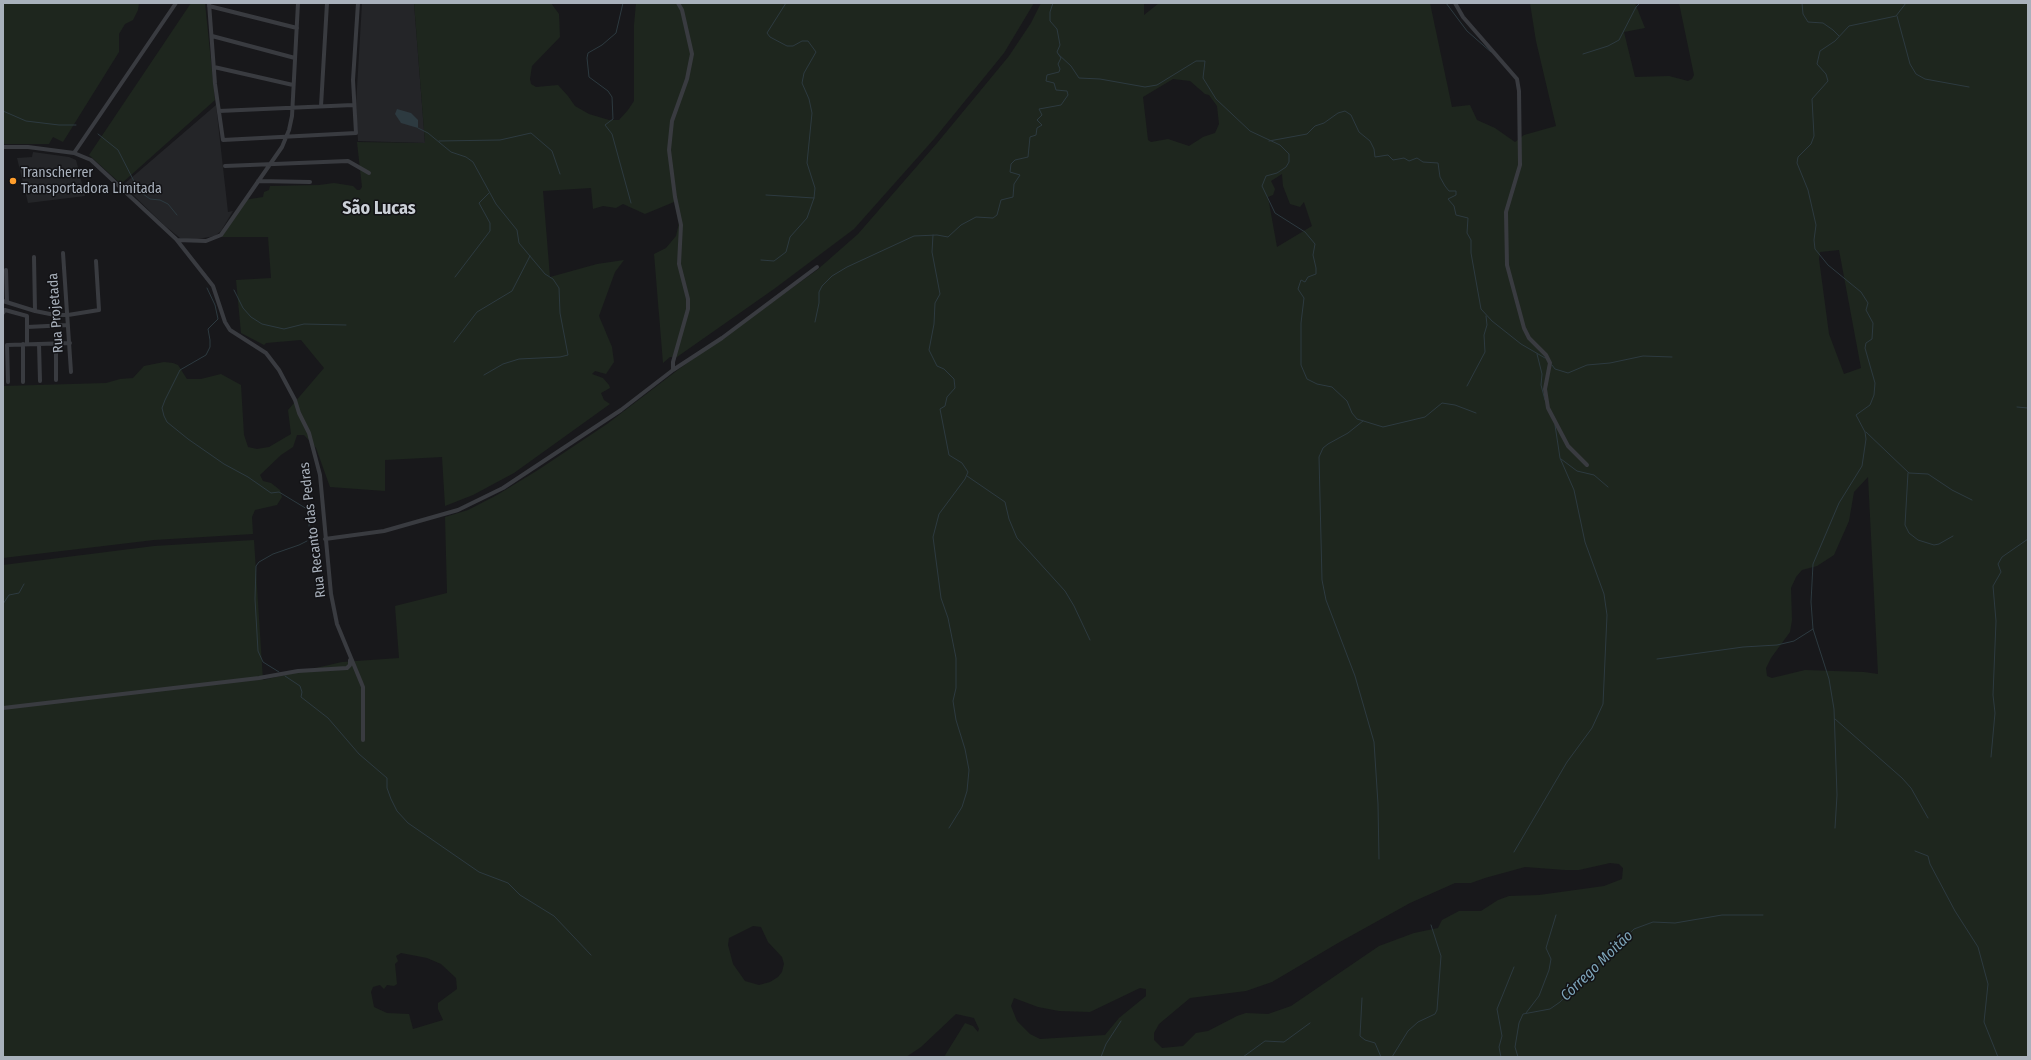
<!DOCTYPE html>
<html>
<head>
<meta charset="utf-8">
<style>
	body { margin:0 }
	#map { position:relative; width:2031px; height:1060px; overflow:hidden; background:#18181b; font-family:"Fira Sans Condensed",sans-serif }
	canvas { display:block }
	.frame { position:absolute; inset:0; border:4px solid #a9b1bc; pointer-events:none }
</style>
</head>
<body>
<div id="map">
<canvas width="2031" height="1060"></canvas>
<div class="frame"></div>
</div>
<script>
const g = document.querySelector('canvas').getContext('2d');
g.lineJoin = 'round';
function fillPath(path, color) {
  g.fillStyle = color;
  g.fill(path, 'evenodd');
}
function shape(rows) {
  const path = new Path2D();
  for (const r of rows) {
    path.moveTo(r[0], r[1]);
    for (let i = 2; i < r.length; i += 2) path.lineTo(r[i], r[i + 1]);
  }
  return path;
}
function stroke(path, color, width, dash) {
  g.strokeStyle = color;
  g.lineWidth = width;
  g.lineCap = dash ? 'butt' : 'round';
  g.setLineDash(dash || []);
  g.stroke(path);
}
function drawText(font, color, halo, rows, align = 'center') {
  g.font = font + ' "Fira Sans Condensed",sans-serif';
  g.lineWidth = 3;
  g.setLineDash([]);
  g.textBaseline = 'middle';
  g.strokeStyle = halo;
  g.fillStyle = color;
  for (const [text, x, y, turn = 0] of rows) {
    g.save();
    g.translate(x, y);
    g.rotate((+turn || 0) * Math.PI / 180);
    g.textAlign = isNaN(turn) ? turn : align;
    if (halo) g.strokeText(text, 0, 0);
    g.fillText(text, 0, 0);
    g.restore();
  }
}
const built = shape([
	[362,3,414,3,425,143,358,141,356,105],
	[216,105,228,212,233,211,221,231,215,236,192,240,180,238,164,225,123,185],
	[33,152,69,157,76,160,85,196,28,203,17,158,32,157]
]);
const green = shape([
	[3,3,139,3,138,10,133,20,125,24,119,34,119,52,63,142,53,137,49,144,3,144],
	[191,3,205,3,215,100,121,184,89,155],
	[414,3,551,3,559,14,560,37,532,66,530,79,531,84,536,87,558,85,568,96,575,106,589,114,609,120,619,120,628,110,634,101,634,25,636,3,1034,3,1004,53,934,139,854,229,774,289,677,357,670,357,663,363,654,254,666,248,676,236,679,223,674,202,645,214,623,204,616,208,603,206,593,209,591,188,543,191,550,277,597,264,624,260,615,272,599,316,612,347,614,362,606,374,595,371,592,374,603,378,609,385,610,388,601,393,604,400,610,404,514,473,473,495,445,506,442,457,385,460,385,491,330,487,316,448,304,435,297,435,293,447,281,455,260,475,263,481,271,483,280,490,282,497,277,505,255,510,252,517,253,534,154,540,3,558,3,386,106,383,120,379,133,378,144,366,164,362,173,363,178,365,187,379,201,379,221,374,241,385,244,435,248,447,257,449,269,447,291,434,288,410,324,368,301,340,266,343,264,345,241,333,236,280,271,278,268,237,222,237,244,200,263,197,264,192,269,190,270,186,319,185,334,183,353,186,357,190,360,190,362,187,357,142,425,143],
	[1041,3,1144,3,1144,15,1159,3,1430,3,1452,107,1470,105,1477,120,1495,128,1515,142,1524,135,1556,126,1536,41,1530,3,1635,3,1645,28,1624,32,1635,77,1669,76,1688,81,1692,79,1694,75,1679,3,2028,3,2028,1057,944,1057,965,1023,973,1026,978,1032,979,1029,974,1018,956,1014,921,1047,906,1057,3,1057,3,565,154,546,254,540,263,680,342,662,399,658,395,606,447,593,445,517,468,510,497,495,538,470,607,424,679,369,817,270,858,234,938,142,1009,56,1031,23],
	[1173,79,1190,81,1205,94,1209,95,1217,106,1219,124,1215,133,1203,137,1189,146,1168,139,1151,142,1148,140,1143,97],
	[1282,174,1283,186,1290,204,1300,207,1304,202,1312,226,1277,247,1268,197,1273,195,1275,189,1271,181],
	[1839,250,1861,368,1844,374,1829,334,1819,259,1820,252],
	[1868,477,1878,674,1864,672,1805,670,1772,678,1767,676,1766,668,1771,658,1790,632,1792,620,1791,588,1796,577,1802,570,1817,566,1834,555,1849,521,1854,492],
	[1610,863,1619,864,1623,868,1622,879,1604,886,1539,895,1509,896,1498,900,1481,911,1459,911,1442,920,1438,928,1414,933,1379,946,1291,1006,1268,1014,1246,1013,1237,1016,1208,1031,1196,1033,1183,1046,1162,1048,1154,1040,1154,1033,1159,1024,1190,998,1246,991,1272,982,1338,943,1410,903,1455,883,1471,883,1485,878,1525,867,1565,870,1579,870],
	[753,926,761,927,768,942,782,957,784,964,782,972,778,977,770,982,759,985,745,981,733,964,728,945,729,938],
	[401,953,427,958,441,964,456,978,457,989,438,1003,438,1009,443,1020,413,1029,409,1014,387,1013,374,1007,371,992,373,987,380,985,384,989,387,985,394,986,397,984,395,964,398,961,396,956],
	[1140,988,1146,989,1146,996,1119,1018,1105,1035,1040,1039,1030,1034,1017,1021,1011,1006,1014,998,1038,1007,1059,1011,1090,1012]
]);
const water = shape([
	[397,109,411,113,418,120,418,128,401,123,395,114]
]);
const stream = shape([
	[623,3,616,33,602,45,588,53,587,58,589,77,608,91,612,97,613,119,605,125,612,134,631,203],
	[1446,3,1467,31,1491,52],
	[1802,3,1803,14,1808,22,1823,23,1833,30,1839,36],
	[1897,16,1910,64,1916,74,1925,79,1969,87],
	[1058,54,1071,66,1079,78,1100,79,1145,87,1157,85,1196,61,1205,61,1203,78,1216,99,1250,131,1280,145,1289,154,1289,162,1286,167,1277,173,1266,176,1262,186,1275,213,1305,232,1315,244,1313,255,1316,268,1316,274,1308,277,1305,282,1301,280,1298,289,1304,298,1301,323,1301,365,1307,379,1317,384,1332,387,1347,401,1352,413,1357,419,1383,427,1425,417,1442,403,1455,405,1476,413],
	[1583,54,1608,46,1619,40,1636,7,1640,3],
	[3,111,26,121,59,125,76,125],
	[418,128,428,133,451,152,466,157,473,162,496,204,517,230,519,243,545,274,553,279,559,288,560,313,568,355,560,357,519,359,503,364,484,375],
	[98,134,118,150,139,191,150,199,160,200,168,204,177,215],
	[439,141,500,140,531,133,552,151,560,174],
	[1269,141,1307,134,1315,126,1324,123,1338,113,1345,111,1351,115,1359,132,1370,141,1374,149,1375,157,1388,155,1393,160,1404,158,1409,161,1417,158,1423,162,1438,163,1440,177,1445,186,1449,191,1456,191,1456,195,1448,199,1454,206,1456,215,1468,218,1467,233,1471,240,1471,253,1481,309,1492,321,1521,344,1545,358],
	[766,195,814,198],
	[933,235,932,252,940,294,935,303,934,324,929,350,937,366,944,369,954,379,955,388,947,397,945,406,940,409,949,455,962,463,968,472,965,479,939,514,933,537,941,598,948,618,956,658,956,688,953,701,956,720,965,749,969,770,967,791,962,807,949,828],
	[761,260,774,261,786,252,790,237,807,218,814,198,815,188,807,163,812,113,809,99,802,83,804,73,816,52,808,41,802,41,793,46,787,46,770,37,767,33,786,3],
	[455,277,490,231,490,223,479,203,489,193],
	[207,288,215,305,218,319,208,329,210,340,210,347,206,355,180,370,165,400,162,408,164,416,167,422,188,439,224,464,248,477,271,493,279,492,307,509,310,513,309,526],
	[234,290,243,308,251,317,262,324,284,329,304,324,346,325],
	[815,322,819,303,819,292,822,286,832,276,847,267,914,236,937,235,948,237,961,225,976,217,993,218,997,215,1001,200,1013,197,1014,184,1020,175,1010,172,1011,164,1015,160,1028,157,1030,137,1036,135,1037,128,1042,125,1037,120,1042,115,1039,109,1061,105,1068,95,1067,91,1056,90,1054,83,1046,81,1047,75,1059,72,1060,69,1058,64,1061,58,1057,52,1060,45,1057,29,1050,21,1050,12,1053,3],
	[454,342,477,312,512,291,530,256],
	[1537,354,1542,374,1541,385,1545,400],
	[1552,365,1555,369,1568,373,1587,365,1610,363,1643,356,1672,357],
	[1467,386,1485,352,1484,335,1487,325,1486,316],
	[2017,407,2028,408],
	[1363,421,1348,433,1328,444,1323,448,1319,457,1322,580,1326,600,1355,676,1374,742,1378,804,1379,859],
	[1866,432,1909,473,1928,474,1952,490,1972,500],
	[1561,459,1577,471,1594,475,1608,487],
	[1908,473,1905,525,1909,533,1918,540,1934,545,1939,544,1953,536],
	[967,476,1005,502,1009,519,1017,538,1065,591,1074,606,1090,640],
	[3,604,9,595,19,593,24,584],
	[1657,659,1743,647,1777,645,1794,641,1813,629],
	[279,672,263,662,258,651,255,599,256,566,259,562,273,554,299,545,307,541],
	[285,676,300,686,302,692,301,697,328,718,359,754,387,778,387,788,391,799,397,811,408,823,479,872,508,883,520,895,554,916,591,955],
	[1835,719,1902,778,1911,788,1928,818],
	[1991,757,1995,713,1993,695,1996,621,1993,586,2001,572,1998,564,2002,557,2028,539],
	[1835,828,1837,795,1834,709,1829,679,1813,629,1811,602,1813,564,1839,503,1862,466,1866,439,1865,432,1856,415,1870,405,1874,395,1875,383,1865,348,1866,343,1872,339,1873,323,1866,310,1868,303,1861,292,1828,265,1815,249,1814,240,1816,225,1808,190,1797,163,1798,157,1811,144,1814,136,1812,99,1828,81,1826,74,1817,64,1820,51,1835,41,1849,26,1896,16,1906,3],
	[1915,851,1928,856,1930,864,1955,911,1978,947,1988,984,1984,1022,1998,1057],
	[1514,852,1567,762,1592,728,1603,704,1607,615,1604,594,1585,542,1574,490,1560,458,1555,425],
	[1362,998,1360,1036,1365,1040,1375,1043,1381,1057],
	[1526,1013,1539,996,1549,970,1551,959,1546,948,1556,915],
	[1101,1057,1106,1044,1121,1021],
	[1243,1057,1265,1041,1284,1042,1310,1023],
	[1392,1057,1408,1031,1418,1022,1435,1014,1437,1010,1441,956,1431,925],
	[1501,1057,1499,1047,1502,1036,1497,1009,1514,967],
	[1518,1057,1515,1047,1519,1023,1523,1014,1550,1009,1560,1002,1634,929,1653,922,1675,923,1722,915,1763,915]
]);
const minor = shape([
	[209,3,215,84,223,140,356,133,353,80,358,3],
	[1455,3,1463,17,1517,79,1519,91,1520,165,1506,212,1507,265,1524,328,1529,338,1546,355,1550,363,1545,389,1548,408,1568,446,1587,465],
	[209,6,297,28],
	[212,36,295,58],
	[214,67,293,85],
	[321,106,327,3],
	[219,111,353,105],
	[3,147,28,147,74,153,91,160,176,239,213,286,225,322,230,330,266,353,279,370,295,400,299,413,309,433,320,475,331,594,337,624,363,687,363,740],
	[74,153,176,3],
	[225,166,348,161,369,173],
	[258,181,310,182],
	[177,240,206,241,221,235,282,147,289,130,292,116,298,3],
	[63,253,71,372],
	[34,257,35,311],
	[6,270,7,302],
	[3,301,35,311,55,315,68,315,99,310,96,261],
	[3,313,5,310,27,316,27,344],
	[27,327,68,325],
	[56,343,56,380],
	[39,344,40,381],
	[673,370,673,362,688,309,688,299,679,264,681,225,675,197,669,150,672,121,687,79,692,54,682,10,678,3],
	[8,382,7,345,70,343],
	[23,382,23,344],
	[325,539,384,531,458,510,503,488,621,410,673,370,722,338,817,267],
	[3,708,259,678,298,671,347,668,350,665,350,660]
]);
const markers = [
	[13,181,4,"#ff9e2c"]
];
const poiNames = [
	["Transcherrer",21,173],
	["Transportadora Limitada",21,189]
];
const streetNames = [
	["Rua Projetada",56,313,-94],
	["Rua Recanto das Pedras",313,530,-97]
];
const waterNames = [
	["Córrego Moitão",1597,966,-44]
];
const districtNames = [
	["São Lucas",379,209]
];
fillPath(built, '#242528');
fillPath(green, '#1e261e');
fillPath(water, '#2d3a40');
stroke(stream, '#2d3a40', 1);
stroke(minor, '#393b40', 4);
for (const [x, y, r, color] of markers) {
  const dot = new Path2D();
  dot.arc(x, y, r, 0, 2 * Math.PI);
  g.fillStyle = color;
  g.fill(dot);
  stroke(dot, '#131316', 1.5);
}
drawText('14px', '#a9b1bc', '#131316', poiNames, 'left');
drawText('14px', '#a9b1bc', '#131316', streetNames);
drawText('italic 15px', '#7da5b9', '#131316', waterNames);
drawText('bold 18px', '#cbd0d7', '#131316', districtNames);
</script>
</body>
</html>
